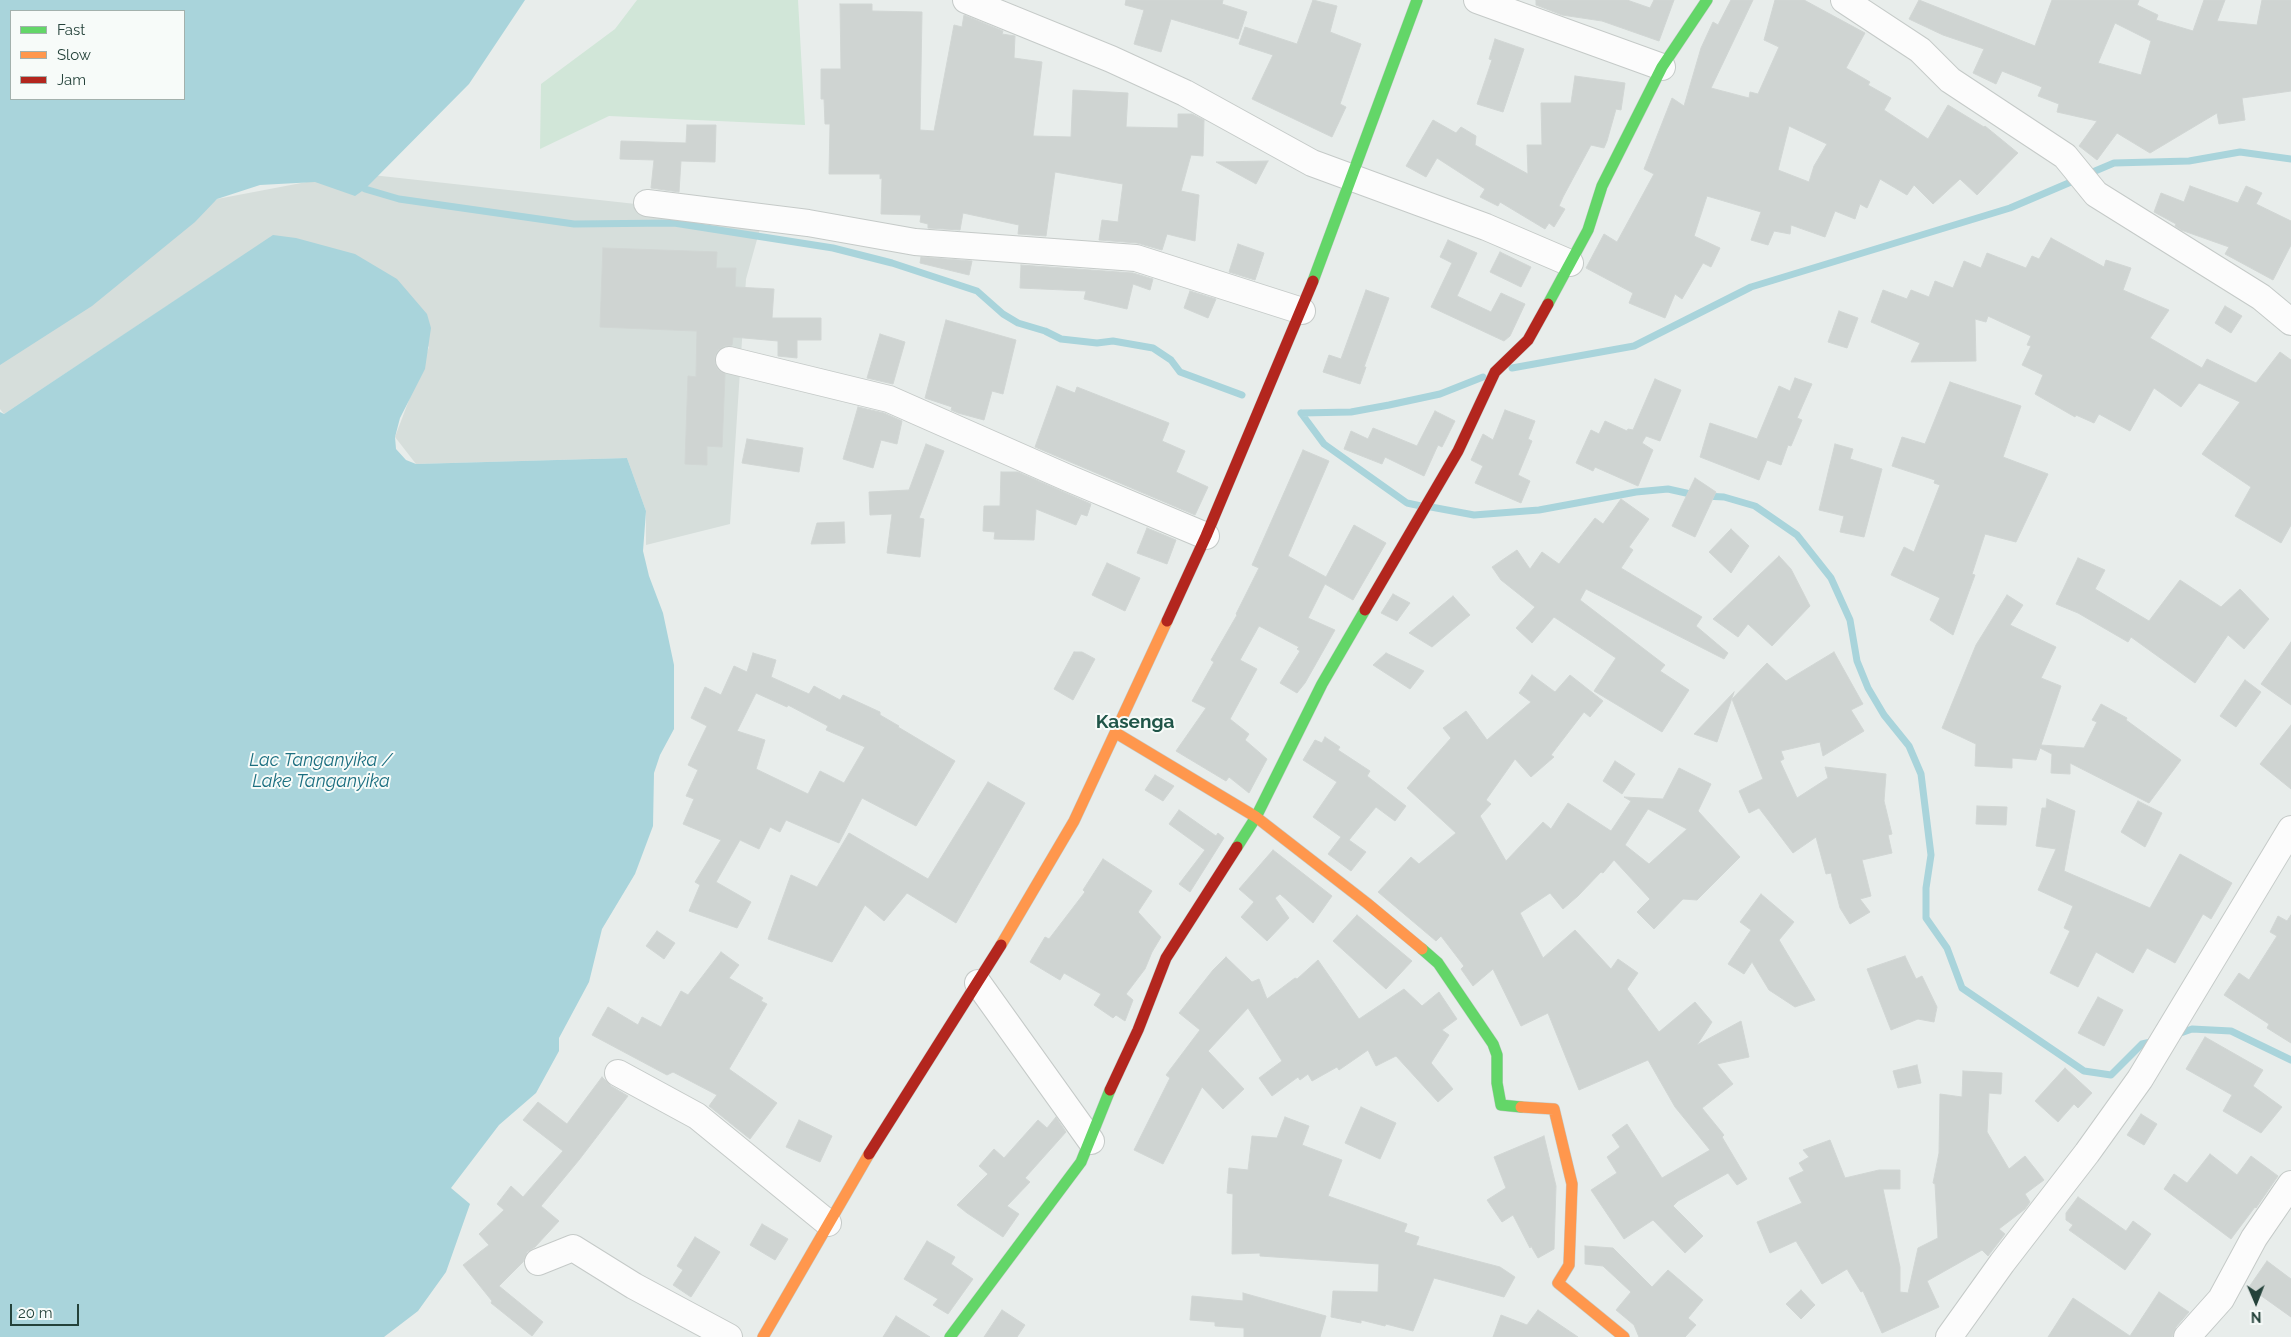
<!DOCTYPE html>
<html>
<head>
<meta charset="utf-8">
<style>
	body { margin:0 }
	#map { position:relative; width:2291px; height:1337px; overflow:hidden; background:#e8edeb; font-family:Raleway,sans-serif }
	canvas { display:block }
	.legend { position:absolute; left:10px; top:10px; width:175px; height:90px; box-sizing:border-box; background:#f7fbf9; border:1px solid #a3b1ad; margin:0; padding:6px 9px; list-style:none; font-size:15px; color:#24423a }
	.legend li { display:flex; align-items:center; gap:10px; height:25px }
	.legend b { width:25px; border:1px solid #a3b1ad }
	.north { position:absolute; left:2231px; top:1277px; width:50px; height:50px; -webkit-text-stroke:4px #f7fbf9; paint-order:stroke; rotate:179deg; font-size:14px; font-weight:700; line-height:20px; text-align:center; color:#24423a }
	.north::after { content:''; display:block; margin:auto; width:18px; height:22px; background:#24423a; clip-path:polygon(50% 0,100% 100%,50% 72%,0 100%) }
	.scale { position:absolute; left:10px; top:1304px; width:69px; height:22px; box-sizing:border-box; border:2px solid #24423a; border-top:0; padding-left:6px; font-size:15px; line-height:18px; white-space:nowrap; color:#24423a; -webkit-text-stroke:4px #f7fbf9; paint-order:stroke }
</style>
</head>
<body>
<div id="map">
<canvas width="2291" height="1337"></canvas>
<ul class="legend">
<li><b style="height:6px;background:#63d668"></b>Fast</li>
<li><b style="height:6px;background:#ff974d"></b>Slow</li>
<li><b style="height:6px;background:#b3261e"></b>Jam</li>
</ul>
<div class="north">N</div>
<div class="scale">20 m</div>
</div>
<script>
const g = document.querySelector('canvas').getContext('2d');
g.lineJoin = 'round';
function fillPath(path, color) {
  g.fillStyle = color;
  g.fill(path, 'evenodd');
}
function shape(rows) {
  const path = new Path2D();
  for (const r of rows) {
    path.moveTo(r[0], r[1]);
    for (let i = 2; i < r.length; i += 2) path.lineTo(r[i], r[i + 1]);
  }
  return path;
}
function stroke(path, color, width, dash) {
  g.strokeStyle = color;
  g.lineWidth = width;
  g.lineCap = dash ? 'butt' : 'round';
  g.setLineDash(dash || []);
  g.stroke(path);
}
function drawText(font, color, halo, rows, align = 'center') {
  g.font = font + ' Raleway,sans-serif';
  g.lineWidth = 4;
  g.setLineDash([]);
  g.textBaseline = 'middle';
  g.strokeStyle = halo;
  g.fillStyle = color;
  for (const [text, x, y, turn = 0] of rows) {
    g.save();
    g.translate(x, y);
    g.rotate((+turn || 0) * Math.PI / 180);
    g.textAlign = isNaN(turn) ? turn : align;
    if (halo) g.strokeText(text, 0, 0);
    g.fillText(text, 0, 0);
    g.restore();
  }
}
const built = shape([
	[354,173,763,218,746,279,730,524,646,545,646,511,627,458,416,464,395,437,429,347,273,236,4,414,0,409,0,364,217,199]
]);
const green = shape([
	[637,0,798,0,805,125,609,116,540,149,541,84,615,29]
]);
const water = shape([
	[0,0,525,0,469,84,365,189,355,196,315,182,260,185,217,199,195,222,92,306,0,365],
	[184,11,184,99,11,99,11,11],
	[273,235,296,238,355,254,397,279,427,314,431,328,425,369,400,418,395,437,396,449,406,460,416,464,627,458,646,511,643,551,649,576,663,613,674,665,674,729,660,755,654,773,653,826,635,874,602,929,589,982,559,1038,559,1051,536,1093,499,1125,451,1188,470,1204,446,1272,418,1311,384,1337,0,1337,0,412,4,414]
]);
const stream = shape([
	[2088,174,2114,163,2189,161,2240,152,2291,159],
	[365,189,399,199,574,224,674,223,833,248,892,263,977,291,1003,314,1018,323,1045,331,1061,339,1097,343,1113,341,1153,348,1171,360,1180,372,1242,395],
	[1512,368,1634,346,1751,287,2010,208,2078,179],
	[1301,413,1324,444,1407,503,1421,506],
	[1301,413,1351,412,1389,405,1440,394,1483,377],
	[1705,496,1724,497,1755,506,1797,535,1831,578,1850,620,1857,661,1868,688,1884,715,1909,746,1921,774,1931,855,1926,888,1926,918,1947,948,1962,988,2084,1071,2111,1075,2142,1044,2155,1041],
	[1431,507,1474,515,1539,510,1636,492,1668,489,1695,495],
	[2175,1035,2192,1029,2231,1031,2291,1060]
]);
const building = shape([
	[1126,0,1223,0,1222,4,1247,12,1238,39,1171,19,1161,52,1134,44,1144,10,1125,5,1126,0],
	[1313,0,1337,6,1330,32,1361,44,1340,104,1346,107,1332,137,1252,99,1273,55,1239,44,1245,27,1297,44,1313,0],
	[1536,0,1627,0,1650,8,1654,0,1674,0,1659,41,1602,21,1562,15,1536,5,1536,0],
	[1731,0,1753,0,1711,88,1749,98,1750,92,1758,94,1779,47,1764,40,1775,0,1804,0,1865,33,1846,68,1870,82,1868,85,1891,98,1884,110,1928,139,1948,105,1984,127,1985,126,2018,153,1977,195,1960,179,1933,204,1914,185,1907,195,1880,179,1867,208,1860,204,1855,219,1835,211,1825,237,1791,225,1790,234,1774,231,1768,245,1751,240,1761,212,1707,196,1694,236,1720,248,1711,267,1703,263,1682,299,1675,294,1665,318,1629,303,1633,293,1586,268,1604,234,1617,242,1654,174,1644,169,1672,98,1684,106,1701,48,1713,22,1718,25,1731,0],
	[1789,126,1827,144,1814,166,1809,182,1778,170,1789,126],
	[1919,0,2035,46,2052,0,2139,0,2137,5,2158,15,2156,20,2193,31,2204,0,2225,0,2217,21,2257,25,2262,0,2291,0,2291,91,2242,98,2245,120,2219,124,2217,113,2150,153,2117,133,2097,160,2079,146,2097,121,2057,112,2059,104,2038,96,2042,87,2002,71,1996,84,1973,73,1984,49,1943,35,1909,19,1919,0],
	[2115,23,2151,41,2141,75,2098,63,2115,23],
	[840,4,872,4,872,11,922,12,920,130,934,131,954,25,962,27,964,15,1003,31,1002,34,1015,36,1014,58,1042,62,1033,136,1071,137,1073,90,1128,93,1126,127,1178,128,1178,114,1192,114,1204,120,1203,156,1191,155,1181,191,1199,195,1195,241,1167,234,1162,250,1137,243,1099,240,1102,220,1118,222,1123,184,1055,172,1046,236,1018,234,1019,225,963,213,960,230,928,228,928,224,920,222,921,215,881,214,882,178,880,179,880,174,829,174,830,124,825,124,824,99,821,99,821,69,841,69,840,4],
	[1495,39,1524,49,1503,112,1477,104,1492,60,1489,59,1495,39],
	[1575,76,1625,83,1621,110,1616,109,1607,141,1604,148,1591,145,1563,197,1559,206,1565,209,1554,227,1549,223,1545,229,1500,202,1498,206,1480,197,1485,189,1437,158,1426,177,1406,166,1433,120,1456,133,1461,127,1476,136,1475,145,1528,174,1527,145,1542,145,1541,103,1571,103,1575,76],
	[687,125,716,125,715,162,681,161,679,192,651,188,654,160,620,159,621,141,686,143,687,125],
	[1268,161,1256,184,1216,162,1268,161],
	[2190,186,2238,203,2246,186,2262,193,2256,204,2291,221,2291,245,2273,280,2225,254,2229,247,2181,230,2175,226,2176,224,2154,212,2161,193,2184,202,2190,186],
	[2051,238,2104,267,2106,260,2131,268,2123,290,2169,310,2150,338,2202,368,2207,359,2256,383,2280,352,2291,360,2291,525,2281,543,2235,516,2251,487,2202,454,2240,402,2199,383,2181,407,2154,388,2130,431,2099,414,2094,423,2076,415,2075,417,2035,394,2043,375,2022,365,2031,346,2027,345,2031,336,1988,316,1986,322,1975,319,1976,361,1911,362,1920,343,1871,322,1883,290,1907,299,1911,290,1929,297,1935,281,1953,288,1964,261,1981,268,1987,253,2026,268,2032,256,2039,259,2051,238],
	[1448,240,1477,253,1457,296,1491,312,1501,293,1525,304,1510,336,1504,341,1431,307,1452,263,1440,257,1448,240],
	[1238,244,1264,253,1255,280,1229,272,1238,244],
	[603,248,717,252,716,268,736,268,735,287,774,289,772,318,821,318,821,340,797,340,797,358,778,356,778,341,733,337,732,345,724,346,718,350,715,356,715,364,718,370,725,374,722,447,707,446,707,465,685,464,688,376,696,377,697,331,600,327,603,248],
	[1500,252,1531,267,1521,287,1490,272,1500,252],
	[921,257,972,261,969,275,920,263,921,257],
	[1021,265,1133,273,1153,279,1150,290,1133,284,1127,309,1084,299,1086,291,1020,288,1021,265],
	[1366,290,1389,298,1364,367,1366,367,1360,384,1323,372,1329,355,1341,359,1366,290],
	[1190,291,1216,299,1208,318,1184,308,1190,291],
	[2225,306,2242,316,2231,333,2215,323,2225,306],
	[1839,311,1858,318,1847,348,1828,342,1839,311],
	[946,320,1016,340,1003,394,992,391,984,420,958,413,951,410,952,407,925,398,946,320],
	[880,334,905,342,893,384,867,378,880,334],
	[1795,378,1812,384,1797,418,1802,420,1791,446,1788,445,1781,465,1767,460,1759,480,1700,457,1710,423,1757,439,1779,386,1790,391,1795,378],
	[1655,379,1681,390,1660,441,1646,436,1642,443,1653,450,1638,486,1595,467,1593,471,1576,463,1591,430,1599,434,1605,421,1627,431,1628,429,1633,430,1655,379],
	[1950,382,2021,406,2003,457,2048,474,2016,542,1985,534,1972,574,1975,575,1953,635,1930,620,1940,598,1891,575,1904,547,1914,552,1940,485,1934,483,1935,480,1892,466,1902,437,1925,444,1950,382],
	[1057,386,1075,393,1077,387,1169,423,1162,441,1185,451,1176,472,1208,487,1195,515,1035,447,1057,386],
	[858,407,884,413,902,421,897,444,881,440,873,468,843,459,858,407],
	[1505,410,1535,421,1528,439,1532,441,1518,475,1530,481,1521,503,1475,483,1483,466,1471,460,1483,434,1493,440,1505,410],
	[1435,411,1455,421,1442,447,1438,445,1424,476,1385,457,1382,464,1344,449,1351,431,1368,439,1373,428,1417,446,1435,411],
	[747,439,803,448,799,472,742,463,747,439],
	[926,444,944,451,919,518,924,519,920,557,887,553,892,514,870,515,869,492,909,490,926,444],
	[1835,444,1853,449,1850,459,1882,469,1864,537,1840,532,1844,516,1819,510,1835,444],
	[1303,450,1329,461,1288,556,1326,577,1354,525,1386,543,1353,600,1325,584,1308,618,1335,630,1305,683,1297,693,1280,683,1300,651,1297,649,1299,647,1259,626,1240,660,1257,669,1230,719,1249,734,1245,740,1267,759,1249,793,1229,777,1226,781,1176,751,1206,708,1192,701,1214,662,1211,660,1237,615,1236,614,1259,568,1252,565,1303,450],
	[1001,472,1018,472,1091,504,1087,516,1081,514,1076,525,1036,509,1034,540,994,539,995,532,983,531,984,506,1000,506,1001,472],
	[1695,478,1716,492,1695,537,1672,526,1695,478],
	[1621,499,1649,519,1629,547,1633,550,1621,568,1702,617,1696,626,1728,653,1724,659,1586,589,1580,600,1665,665,1660,671,1689,690,1662,732,1594,691,1616,658,1554,617,1532,643,1516,628,1535,607,1501,580,1492,567,1517,550,1530,569,1542,552,1559,564,1595,518,1603,524,1621,499],
	[844,522,845,543,811,544,817,523,844,522],
	[1147,528,1176,540,1167,564,1137,553,1147,528],
	[1731,529,1749,546,1731,573,1709,552,1731,529],
	[1779,556,1791,569,1810,606,1772,646,1748,624,1738,637,1713,619,1779,556],
	[2078,558,2105,570,2095,589,2149,621,2180,580,2221,607,2240,589,2269,619,2244,649,2228,635,2195,683,2131,637,2128,642,2078,613,2056,604,2078,558],
	[1107,563,1140,578,1125,611,1092,595,1107,563],
	[1393,594,1410,603,1397,621,1381,613,1393,594],
	[2007,595,2023,605,2010,625,2056,647,2041,678,2061,686,2041,745,2084,748,2097,722,2092,720,2101,704,2127,718,2126,720,2181,760,2149,803,2070,763,2070,774,2051,773,2052,754,2040,748,2036,760,2012,758,2012,768,1975,766,1976,744,1942,728,1976,645,2007,595],
	[1453,596,1470,615,1432,647,1409,633,1453,596],
	[2291,642,2291,705,2261,684,2291,642],
	[1074,652,1082,652,1095,659,1073,700,1054,689,1074,652],
	[1834,652,1863,704,1851,710,1864,731,1823,756,1820,742,1781,751,1784,759,1780,761,1797,798,1828,778,1825,767,1886,774,1884,801,1892,834,1888,835,1892,853,1862,860,1871,896,1860,899,1870,912,1850,924,1840,908,1831,873,1826,874,1816,837,1793,853,1759,808,1749,813,1739,791,1763,779,1732,699,1767,663,1786,681,1834,652],
	[753,653,776,660,771,677,809,694,814,686,840,700,843,695,880,712,880,715,899,726,898,727,955,761,916,826,862,798,839,843,786,820,780,832,770,827,759,849,740,840,716,882,751,902,737,928,689,911,700,885,695,882,721,840,683,824,694,799,686,796,698,770,688,765,707,726,691,718,705,687,721,695,734,666,747,672,753,653],
	[756,693,787,707,788,705,828,726,826,730,865,747,844,783,820,771,808,794,756,769,765,740,737,731,756,693],
	[1386,653,1424,671,1410,689,1373,665,1386,653],
	[1532,675,1555,692,1570,675,1603,701,1590,717,1584,712,1551,755,1554,757,1531,777,1515,759,1486,800,1491,804,1480,816,1506,861,1543,822,1551,829,1568,803,1611,831,1631,801,1624,797,1663,799,1679,768,1711,784,1698,811,1740,857,1697,900,1683,899,1654,929,1637,912,1650,899,1614,860,1603,873,1601,872,1578,896,1563,909,1550,893,1520,913,1543,958,1575,930,1611,969,1618,959,1638,973,1627,989,1659,1032,1695,1002,1712,1022,1697,1045,1741,1021,1749,1057,1717,1064,1733,1084,1702,1108,1724,1135,1722,1137,1747,1179,1737,1185,1728,1173,1678,1201,1673,1206,1703,1236,1685,1253,1653,1220,1624,1239,1591,1190,1617,1173,1607,1157,1620,1147,1612,1135,1627,1124,1662,1178,1710,1150,1675,1107,1648,1060,1579,1090,1548,1013,1521,1026,1493,969,1473,986,1461,969,1464,966,1441,936,1436,941,1378,892,1411,857,1419,864,1456,833,1407,788,1451,738,1443,728,1466,711,1487,740,1531,702,1519,693,1532,675],
	[1648,809,1687,829,1649,864,1625,845,1648,809],
	[2245,680,2261,692,2236,727,2220,716,2245,680],
	[1734,692,1717,742,1694,734,1734,692],
	[2291,725,2291,789,2260,764,2291,725],
	[1325,737,1340,747,1338,750,1370,771,1367,776,1406,806,1395,821,1376,807,1349,840,1366,852,1351,871,1328,854,1341,837,1313,817,1337,782,1303,760,1315,740,1322,743,1325,737],
	[1615,761,1635,774,1622,794,1603,781,1615,761],
	[1155,775,1174,786,1163,801,1145,790,1155,775],
	[988,782,1025,803,956,923,907,893,884,921,865,905,832,962,768,939,791,875,817,887,849,833,928,879,988,782],
	[2047,799,2075,811,2064,871,2150,908,2180,854,2232,883,2211,919,2203,914,2175,963,2147,948,2133,973,2096,952,2078,987,2050,973,2070,931,2064,928,2073,906,2038,890,2056,849,2036,846,2042,808,2046,808,2047,799],
	[2138,801,2162,813,2145,847,2121,832,2138,801],
	[1977,806,2007,807,2006,825,1976,824,1977,806],
	[1179,810,1216,836,1218,833,1224,838,1190,892,1179,884,1205,850,1169,824,1179,810],
	[1273,850,1332,896,1313,923,1280,894,1275,898,1289,918,1267,941,1241,917,1254,902,1239,889,1273,850],
	[1103,859,1152,891,1138,912,1161,937,1152,952,1145,969,1126,994,1133,1000,1125,1021,1116,1015,1113,1018,1094,1005,1101,994,1064,973,1060,980,1030,962,1045,937,1049,939,1085,892,1083,890,1103,859],
	[1761,894,1794,922,1779,940,1815,1000,1795,1007,1769,990,1752,962,1744,974,1728,964,1751,930,1740,922,1761,894],
	[1357,915,1412,961,1386,989,1333,941,1357,915],
	[2291,915,2291,1043,2267,1028,2269,1024,2224,995,2239,973,2249,980,2277,936,2270,932,2278,916,2287,921,2291,915],
	[657,931,675,943,664,959,646,946,657,931],
	[721,952,739,965,729,978,763,998,761,1001,767,1004,729,1069,777,1103,750,1139,709,1106,717,1095,673,1072,667,1075,592,1035,608,1007,638,1025,642,1017,661,1027,681,991,688,995,721,952],
	[1905,956,1916,979,1922,976,1937,1007,1934,1022,1918,1019,1891,1030,1867,969,1905,956],
	[1226,957,1252,982,1259,979,1267,999,1295,978,1297,979,1318,960,1359,1019,1404,989,1422,1006,1439,992,1457,1019,1442,1030,1449,1035,1431,1063,1453,1089,1438,1102,1396,1056,1376,1066,1368,1050,1339,1070,1337,1067,1312,1081,1308,1074,1300,1080,1298,1077,1272,1096,1259,1078,1282,1061,1248,1008,1208,1051,1244,1089,1223,1109,1202,1087,1163,1164,1134,1150,1170,1078,1166,1075,1200,1030,1179,1013,1213,970,1226,957],
	[2098,997,2123,1010,2104,1046,2078,1033,2098,997],
	[2205,1037,2263,1070,2253,1086,2282,1107,2261,1133,2223,1111,2232,1095,2186,1069,2205,1037],
	[1917,1065,1921,1083,1898,1088,1893,1071,1917,1065],
	[2065,1068,2092,1093,2078,1108,2074,1104,2058,1122,2035,1101,2065,1068],
	[1963,1071,2002,1073,2001,1094,1989,1093,1987,1132,2009,1169,2025,1156,2044,1180,2025,1194,2030,1202,2025,1209,1999,1229,2005,1234,1988,1256,1982,1250,1927,1281,1939,1307,1882,1333,1863,1291,1861,1292,1847,1269,1822,1284,1796,1241,1770,1253,1757,1222,1802,1203,1789,1178,1804,1171,1799,1163,1809,1157,1803,1150,1830,1140,1845,1178,1879,1170,1900,1170,1900,1189,1883,1189,1900,1267,1900,1292,1908,1293,1918,1248,1938,1238,1935,1184,1933,1183,1939,1153,1940,1094,1962,1097,1963,1071],
	[602,1077,611,1086,628,1096,579,1160,541,1206,559,1221,535,1247,527,1252,523,1262,499,1286,543,1322,532,1336,491,1303,492,1301,463,1265,489,1245,479,1234,504,1210,497,1204,511,1186,523,1197,563,1151,523,1120,538,1102,567,1124,602,1077],
	[1361,1107,1396,1123,1380,1159,1345,1143,1361,1107],
	[2141,1114,2157,1124,2144,1145,2127,1135,2141,1114],
	[1056,1117,1066,1132,1025,1178,1030,1182,1007,1206,1019,1214,1003,1237,967,1213,957,1205,988,1174,979,1166,994,1149,1004,1158,1038,1120,1047,1128,1056,1117],
	[1285,1117,1309,1126,1302,1145,1342,1160,1328,1196,1407,1224,1404,1232,1419,1237,1416,1245,1500,1267,1515,1277,1504,1297,1434,1278,1413,1331,1386,1324,1385,1326,1361,1320,1361,1323,1331,1317,1333,1291,1378,1292,1379,1264,1260,1256,1260,1253,1232,1254,1233,1194,1227,1193,1229,1168,1248,1170,1252,1136,1277,1138,1285,1117],
	[799,1120,832,1136,820,1162,786,1147,799,1120],
	[1544,1136,1556,1186,1554,1249,1538,1258,1531,1246,1530,1248,1513,1215,1502,1222,1487,1200,1506,1188,1494,1157,1544,1136],
	[2210,1154,2237,1175,2251,1156,2278,1176,2256,1208,2255,1207,2231,1239,2164,1189,2174,1174,2187,1183,2210,1154],
	[2078,1197,2126,1231,2133,1221,2151,1234,2125,1270,2069,1230,2073,1225,2066,1220,2066,1213,2078,1197],
	[762,1224,788,1239,775,1260,750,1245,762,1224],
	[695,1237,720,1252,691,1297,673,1285,683,1270,677,1266,695,1237],
	[927,1241,955,1257,951,1264,973,1279,948,1314,933,1305,938,1299,904,1279,927,1241],
	[1585,1246,1613,1248,1652,1287,1668,1270,1703,1300,1688,1318,1696,1325,1685,1337,1639,1337,1634,1325,1616,1310,1631,1292,1603,1266,1585,1264,1585,1246],
	[2267,1261,2291,1279,2291,1317,2249,1287,2267,1261],
	[1801,1290,1815,1305,1801,1319,1786,1304,1801,1290],
	[2159,1292,2189,1312,2176,1327,2172,1337,2048,1337,2073,1298,2130,1336,2159,1292],
	[1243,1293,1326,1316,1320,1337,1244,1337,1244,1328,1215,1326,1215,1322,1190,1320,1192,1296,1243,1301,1243,1293],
	[1002,1310,1025,1325,1017,1337,984,1337,1002,1310],
	[1538,1310,1578,1337,1493,1337,1501,1315,1527,1325,1538,1310],
	[896,1316,930,1337,883,1337,896,1316]
]);
const street = shape([
	[966,0,1111,59,1185,93,1312,163,1486,227,1570,263],
	[1477,0,1662,67],
	[1844,0,1920,50,1950,80,2065,156,2096,194,2261,297,2291,322],
	[647,203,808,223,915,242,1136,258,1302,311],
	[729,360,889,399,1068,478,1206,536],
	[978,983,1091,1141],
	[618,1073,697,1116,828,1223],
	[538,1262,573,1248,634,1286,729,1337],
	[1949,1337,2002,1263,2087,1153,2140,1079,2291,829],
	[2187,1337,2221,1299,2254,1238,2291,1184]
]);
const fast = shape([
	[1313,281,1417,0],
	[1548,304,1588,230,1602,186,1662,67,1707,0],
	[1237,847,1256,817,1322,684,1365,610],
	[1422,949,1438,963,1493,1044,1497,1055,1497,1083,1501,1105,1521,1107],
	[950,1337,1081,1162,1110,1090]
]);
const slow = shape([
	[1116,733,1256,817,1368,904,1422,949],
	[1001,945,1074,821,1167,621],
	[1521,1107,1554,1109,1572,1184,1569,1265,1558,1283,1624,1337],
	[763,1337,869,1154]
]);
const jam = shape([
	[1365,610,1458,451,1495,372,1528,340,1548,304],
	[1167,621,1206,536,1313,281],
	[1110,1090,1138,1030,1166,958,1237,847],
	[869,1154,1001,945]
]);
const waterNames = [
	["Lac Tanganyika /",321,761],
	["Lake Tanganyika",321,782]
];
const quarterNames = [
	["Kasenga",1135,722]
];
fillPath(built, '#d6dedb');
fillPath(green, '#d1e6d8');
fillPath(water, '#a9d4db');
stroke(stream, '#a9d4db', 7);
fillPath(building, '#cfd4d2');
stroke(building, '#d1d6d4', 1);
stroke(street, '#c5cac8', 28);
stroke(fast, '#c3cbc8', 12);
stroke(slow, '#c3cbc8', 12);
stroke(jam, '#c3cbc8', 12);
stroke(street, '#fcfcfc', 26);
stroke(fast, '#63d668', 11);
stroke(slow, '#ff974d', 11);
stroke(jam, '#b3261e', 11);
drawText('italic 18px', '#1c6f80', '#f7fbf9', waterNames);
drawText('bold 19px', '#1f5548', '#f7fbf9', quarterNames);
</script>
</body>
</html>
